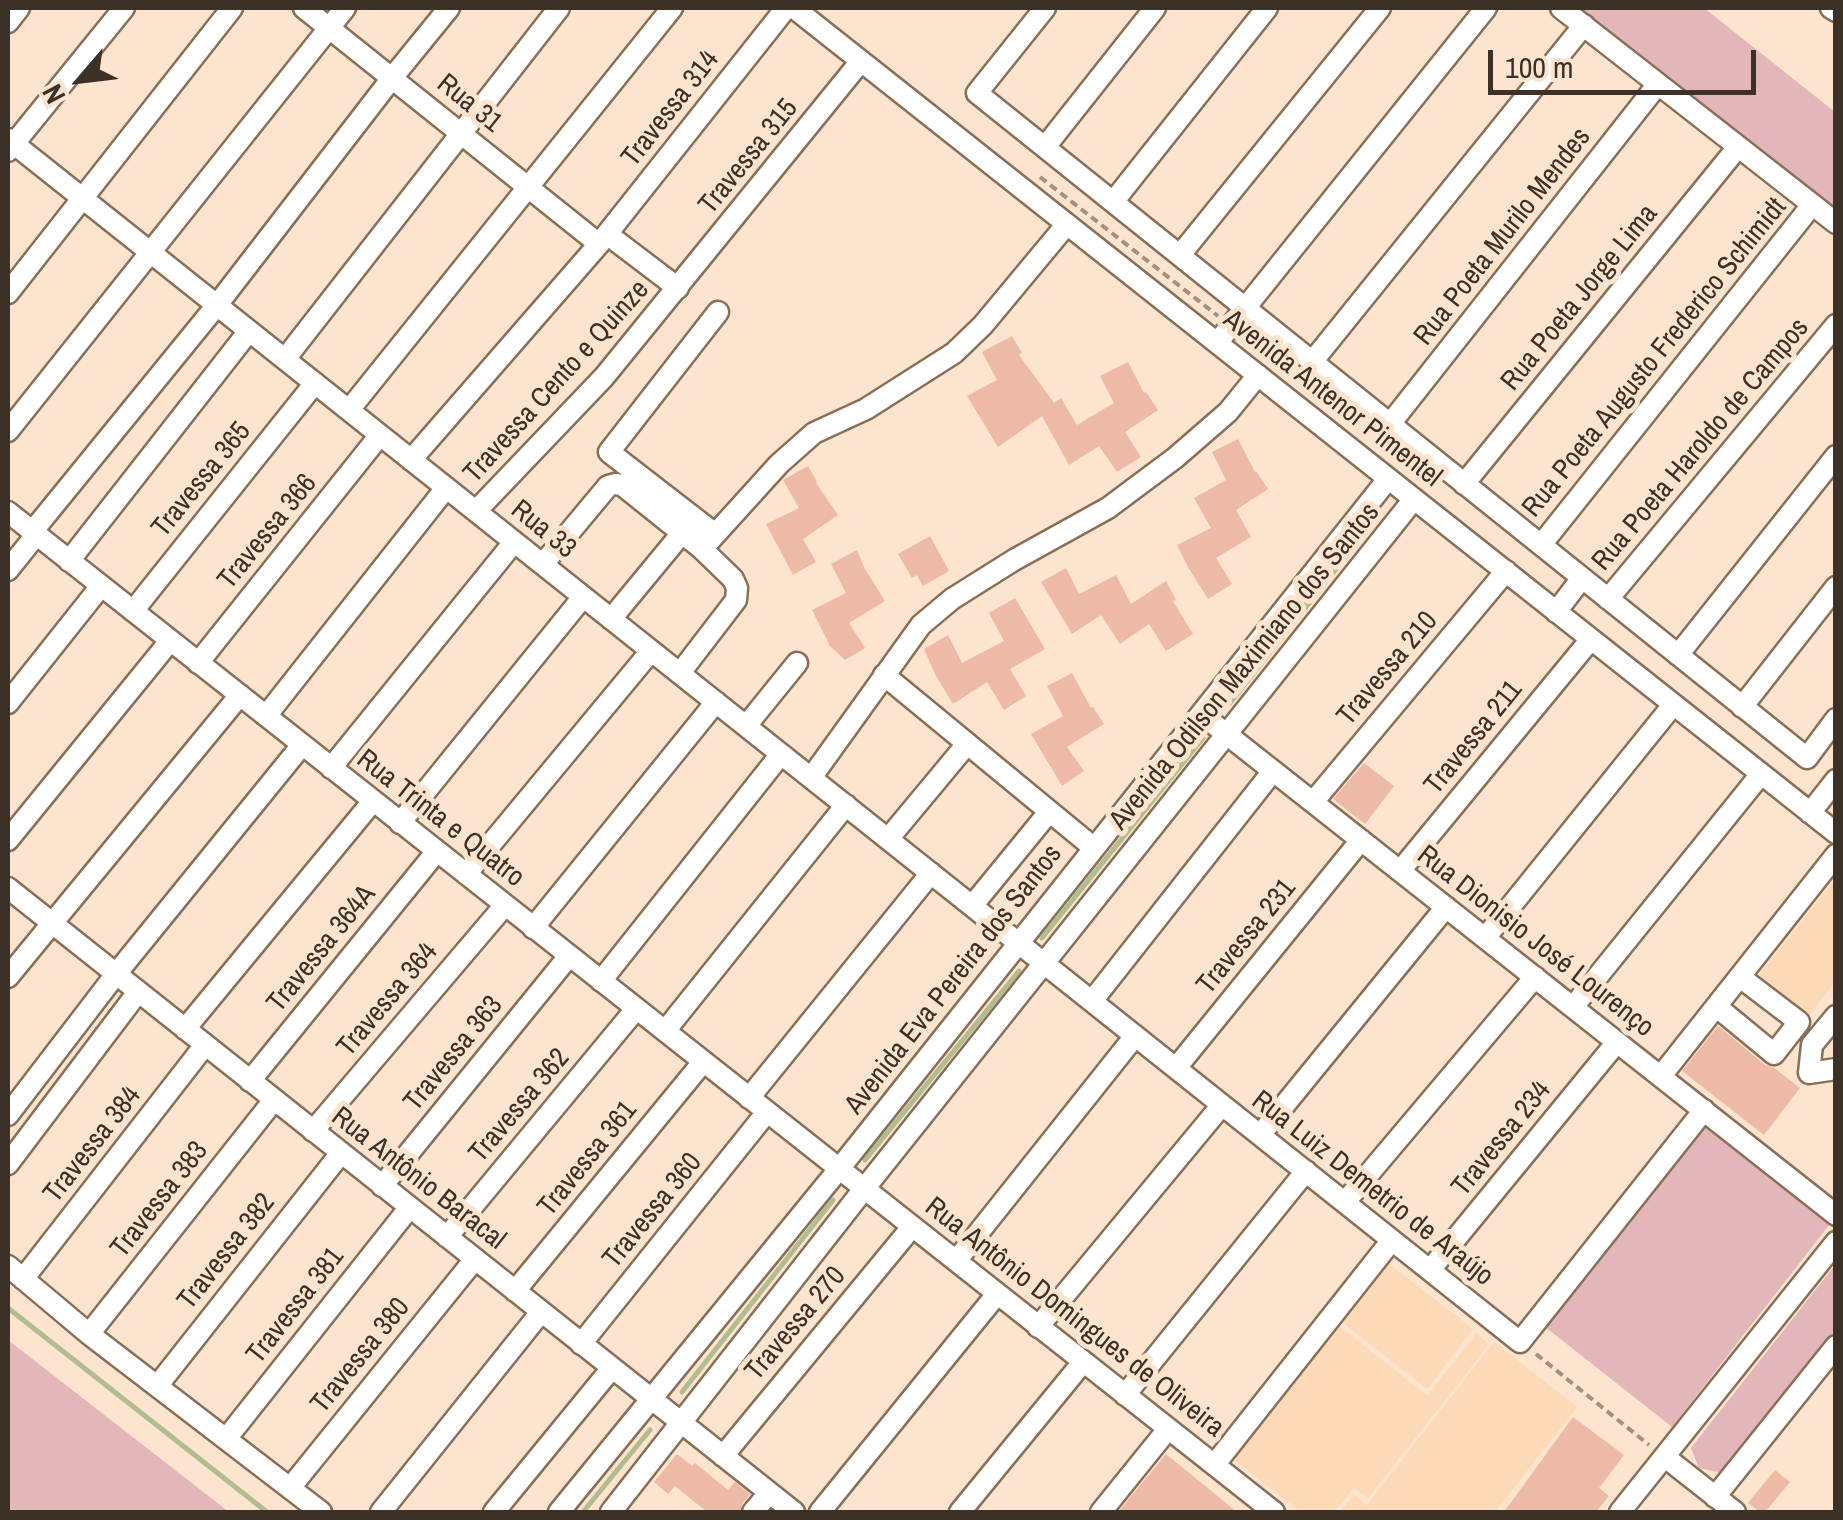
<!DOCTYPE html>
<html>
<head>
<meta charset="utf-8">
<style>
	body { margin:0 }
	#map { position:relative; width:1843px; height:1520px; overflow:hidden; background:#fce4ce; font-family:"Archivo Narrow",sans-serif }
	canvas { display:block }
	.frame { position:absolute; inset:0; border:10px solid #3c3126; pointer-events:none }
	.north { position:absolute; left:30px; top:30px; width:100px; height:100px; -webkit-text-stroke:8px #fce4ce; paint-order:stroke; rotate:242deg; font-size:28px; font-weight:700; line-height:40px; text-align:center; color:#3c3126 }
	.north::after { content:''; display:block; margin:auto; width:35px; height:45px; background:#3c3126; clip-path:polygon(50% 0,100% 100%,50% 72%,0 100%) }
	.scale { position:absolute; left:1488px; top:50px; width:268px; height:45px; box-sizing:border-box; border:5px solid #3c3126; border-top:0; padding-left:12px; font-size:30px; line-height:35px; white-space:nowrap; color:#3c3126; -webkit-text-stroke:8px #fce4ce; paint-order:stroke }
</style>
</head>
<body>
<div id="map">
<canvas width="1843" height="1520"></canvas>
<div class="frame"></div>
<div class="north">N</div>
<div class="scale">100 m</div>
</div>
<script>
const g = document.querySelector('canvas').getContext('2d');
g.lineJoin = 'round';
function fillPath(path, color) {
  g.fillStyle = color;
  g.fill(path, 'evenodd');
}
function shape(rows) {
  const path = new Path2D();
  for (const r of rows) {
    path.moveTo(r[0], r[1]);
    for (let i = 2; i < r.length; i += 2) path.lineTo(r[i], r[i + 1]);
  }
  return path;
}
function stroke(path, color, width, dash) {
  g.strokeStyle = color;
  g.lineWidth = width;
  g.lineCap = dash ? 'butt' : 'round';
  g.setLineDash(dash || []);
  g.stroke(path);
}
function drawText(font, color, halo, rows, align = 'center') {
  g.font = font + ' "Archivo Narrow",sans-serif';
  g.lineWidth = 10;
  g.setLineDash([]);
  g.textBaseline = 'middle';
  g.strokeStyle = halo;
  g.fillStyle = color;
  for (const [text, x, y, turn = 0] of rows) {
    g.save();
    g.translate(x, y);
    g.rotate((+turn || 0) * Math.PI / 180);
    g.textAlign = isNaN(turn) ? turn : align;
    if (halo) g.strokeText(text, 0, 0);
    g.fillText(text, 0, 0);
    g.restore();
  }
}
const built = shape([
	[1835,880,1835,982,1808,1017,1758,976],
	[1388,1263,1473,1329,1427,1389,1342,1322],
	[1338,1325,1427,1396,1476,1334,1489,1344,1368,1498,1354,1488,1334,1512,1301,1512,1233,1459],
	[1494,1342,1577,1407,1495,1512,1340,1512,1354,1495,1367,1505]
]);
const green = shape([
	[1580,8,1704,8,1835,112,1835,212],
	[1702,1125,1829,1225,1672,1427,1544,1326],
	[1835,1265,1835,1330,1722,1473,1699,1468,1691,1448],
	[8,1340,229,1512,8,1512]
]);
const stream = shape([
	[1230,703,1378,516],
	[1042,938,1203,738],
	[865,1160,1019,971],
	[8,1308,267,1512],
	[682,1392,833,1200],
	[583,1512,650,1430]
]);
const building = shape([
	[1012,336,1022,353,1019,355,1054,403,1061,398,1077,425,1114,403,1100,376,1128,362,1144,393,1146,392,1158,410,1125,432,1141,457,1117,472,1099,446,1069,465,1042,416,998,447,967,396,997,380,982,352],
	[1238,439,1255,472,1256,471,1268,489,1236,510,1251,537,1216,558,1232,584,1208,599,1188,567,1177,545,1211,528,1194,498,1226,480,1212,452],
	[808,466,817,482,816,483,838,515,803,539,816,562,793,575,766,524,799,508,783,480],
	[930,536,949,571,923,586,917,575,912,578,898,554],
	[857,550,865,569,885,601,849,623,865,648,845,660,830,646,812,610,846,593,831,564],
	[1066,568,1079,594,1116,575,1131,604,1166,581,1176,600,1173,601,1193,634,1166,651,1149,624,1120,644,1101,615,1072,634,1041,582],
	[1015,598,1045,649,1010,669,1026,696,1004,710,987,682,953,704,936,676,924,649,948,635,962,663,1004,641,989,613],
	[1072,673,1091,708,1093,707,1104,724,1067,747,1084,771,1062,786,1031,734,1063,716,1047,686],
	[1364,763,1394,786,1365,824,1333,799],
	[1718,1026,1765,1065,1774,1068,1800,1088,1764,1135,1682,1071],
	[1573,1417,1624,1455,1599,1488,1609,1496,1596,1512,1504,1512],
	[677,1454,692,1466,695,1463,728,1490,735,1482,750,1494,742,1504,740,1512,707,1512,675,1486,668,1494,654,1482],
	[1166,1454,1237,1512,1118,1512],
	[1775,1470,1790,1482,1765,1512,1760,1512,1748,1503]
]);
const path = shape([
	[1040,177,1218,316],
	[1245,338,1300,382],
	[1536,1354,1649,1445]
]);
const street = shape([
	[304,8,599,244],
	[794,8,1836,833],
	[1045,8,977,93,1807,758,1836,719],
	[1561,8,1836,223],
	[1831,8,1836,11],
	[8,22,19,8],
	[8,139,1520,1342,1704,1110],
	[1045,147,1155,8],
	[8,151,124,8],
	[1113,202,1267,8],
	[607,234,678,288],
	[1180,255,1380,8],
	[8,293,232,8],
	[1217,343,1486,8],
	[285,359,559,8],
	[1312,362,1584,25],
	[349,410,672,8],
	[1390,424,1658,84],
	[8,431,345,8],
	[411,460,599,244,786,8],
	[1464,484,1738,147],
	[476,511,604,377,861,61],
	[8,512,1274,1512],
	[32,532,217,305,392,78,449,8],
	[715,534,609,452,718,312],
	[1541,545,1812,205],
	[702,549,779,464,814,433,866,409,954,353,983,325,1067,224],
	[69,561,249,331],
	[543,564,608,486,615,484,622,485,702,549,733,579,737,588,736,600,680,673],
	[8,570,36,535],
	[1608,599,1836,325],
	[133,611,315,383],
	[1556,612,1582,578],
	[611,619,682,533],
	[1678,655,1836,456],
	[198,663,380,435],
	[884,675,1094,848],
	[8,703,101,586],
	[1742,707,1836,587],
	[1201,714,1836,1215],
	[266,716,446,488],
	[746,726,797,663],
	[331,768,514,542],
	[811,778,921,625,952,599,1014,560,1108,508,1175,458,1228,412,1258,375],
	[1313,802,1506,571],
	[1810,813,1836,780],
	[400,823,583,597],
	[888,839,967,744],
	[8,840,170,641],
	[1400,871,1591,639],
	[466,874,651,651],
	[8,888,794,1512],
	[972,906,1049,812],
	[533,928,716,702],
	[1485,938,1673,705],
	[8,977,240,695],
	[601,981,781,754],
	[1092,1001,1273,771],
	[1573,1007,1761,774],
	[1717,1007,1774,1054,1799,1022,1740,977],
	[1836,1016,1812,1045,1809,1073,1836,1069],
	[185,1029,373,801],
	[665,1031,846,805],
	[1176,1068,1361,840],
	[1661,1076,1836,855],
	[250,1081,437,851],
	[749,1098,931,873],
	[8,1115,116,974,302,745],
	[313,1131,505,905],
	[1260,1135,1446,907],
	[8,1164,138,992],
	[382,1186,569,956],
	[1345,1202,1535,977],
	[447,1237,636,1009],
	[956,1261,1135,1036],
	[8,1266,89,1334,321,1512],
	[1430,1270,1617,1042],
	[23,1279,205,1045],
	[515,1291,703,1062],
	[1038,1327,1222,1105],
	[89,1334,274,1100],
	[581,1344,767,1112],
	[158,1385,341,1153],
	[1125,1395,1306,1171],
	[226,1439,410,1207],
	[723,1456,912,1227],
	[1665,1457,1735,1512],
	[1215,1464,1392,1240],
	[290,1488,475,1259],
	[1715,1497,1836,1346],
	[381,1512,541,1312],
	[494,1512,612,1368],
	[559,1512,839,1169,1388,479],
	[611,1512,864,1189,1414,499],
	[753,1512,769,1493],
	[820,1512,997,1294],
	[960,1512,1083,1362],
	[1101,1512,1168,1429],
	[1620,1512,1836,1242]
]);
const streetNames = [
	["Rua 31",469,104,39],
	["Travessa 314",671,109,-52],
	["Travessa 315",749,157,-51],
	["Rua Poeta Murilo Mendes",1503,237,-52],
	["Rua Poeta Jorge Lima",1580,298,-51],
	["Rua Poeta Augusto Frederico Schimidt",1655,358,-51],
	["Travessa Cento e Quinze",557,382,-48],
	["Avenida Antenor Pimentel",1332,399,38],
	["Rua Poeta Haroldo de Campos",1701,445,-50],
	["Travessa 365",202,480,-51],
	["Rua 33",543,530,39],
	["Travessa 366",268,532,-51],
	["Avenida Odilson Maximiano dos Santos",1245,667,-51],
	["Travessa 210",1388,669,-50],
	["Travessa 211",1474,738,-51],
	["Rua Trinta e Quatro",440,819,38],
	["Travessa 231",1247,937,-51],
	["Rua Dionisio José Lourenço",1535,942,38],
	["Travessa 364A",322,949,-51],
	["Avenida Eva Pereira dos Santos",954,980,-52],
	["Travessa 364",388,1000,-50],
	["Travessa 363",454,1054,-51],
	["Travessa 362",520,1106,-50],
	["Travessa 234",1502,1139,-51],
	["Travessa 384",93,1145,-52],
	["Travessa 361",588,1159,-51],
	["Rua Antônio Baracal",418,1179,38],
	["Rua Luiz Demetrio de Araújo",1372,1189,38],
	["Travessa 383",160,1200,-52],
	["Travessa 360",653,1211,-51],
	["Travessa 382",227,1252,-52],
	["Travessa 381",296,1306,-52],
	["Rua Antônio Domingues de Oliveira",1074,1318,38],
	["Travessa 270",796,1324,-50],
	["Travessa 380",361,1356,-51]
];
fillPath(built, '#fcd9b7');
fillPath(green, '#e3b6ba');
stroke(stream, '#b1bd8e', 5);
fillPath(building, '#edbaa8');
stroke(street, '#896f56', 25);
stroke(path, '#a39180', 4, [8, 5]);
stroke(street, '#fff', 20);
drawText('28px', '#3c3126', '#fce4ce', streetNames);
</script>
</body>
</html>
